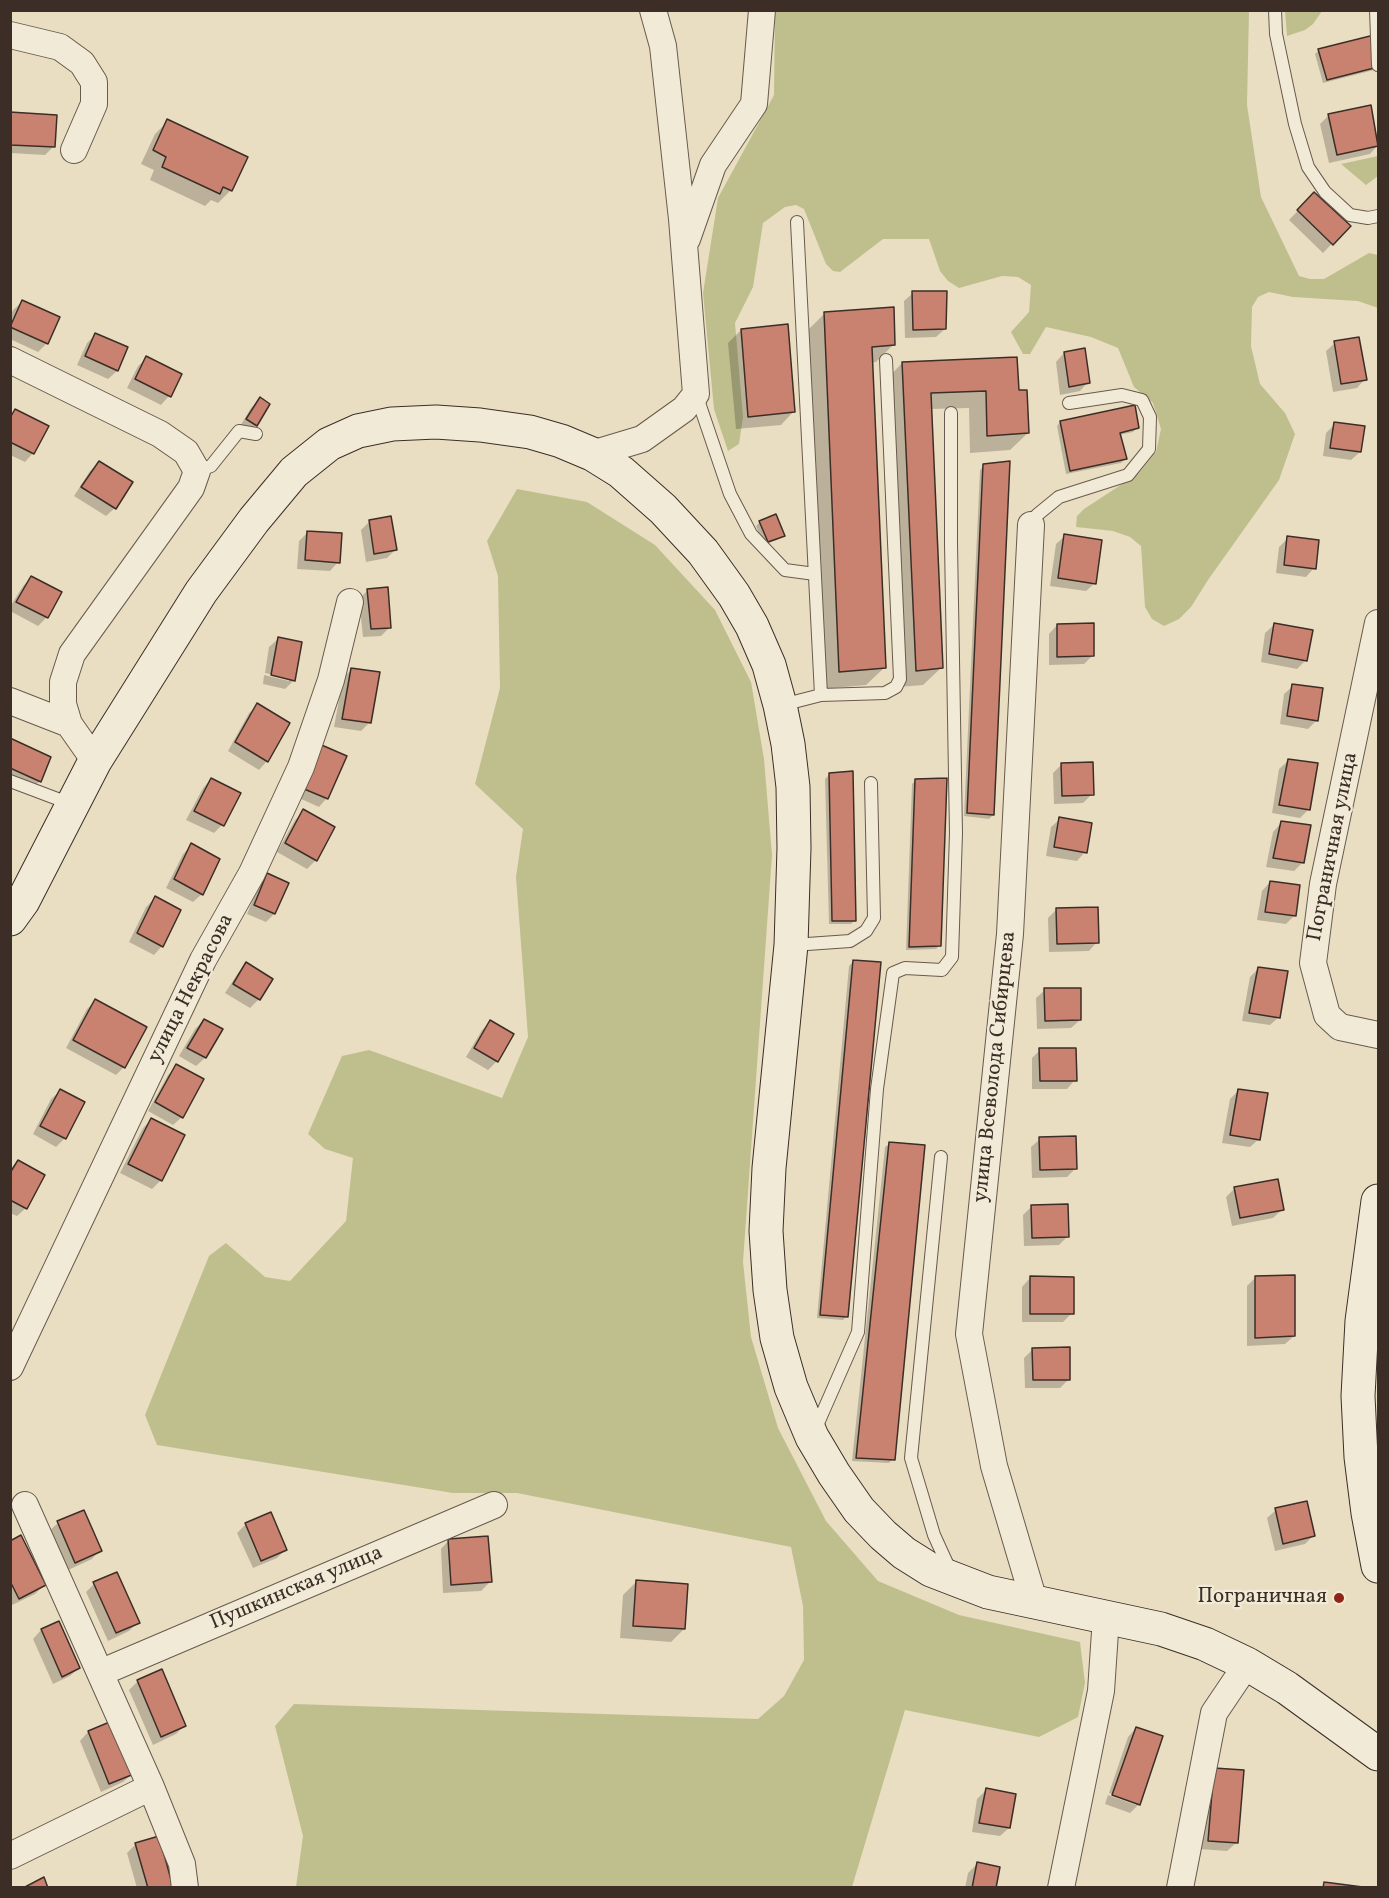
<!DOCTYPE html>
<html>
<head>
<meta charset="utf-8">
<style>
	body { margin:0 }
	#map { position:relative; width:1389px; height:1898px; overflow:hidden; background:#eadec2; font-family:Vollkorn,serif }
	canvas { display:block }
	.frame { position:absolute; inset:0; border:12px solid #3c2e27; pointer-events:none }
</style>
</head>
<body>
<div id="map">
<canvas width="1389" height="1898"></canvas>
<div class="frame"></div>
</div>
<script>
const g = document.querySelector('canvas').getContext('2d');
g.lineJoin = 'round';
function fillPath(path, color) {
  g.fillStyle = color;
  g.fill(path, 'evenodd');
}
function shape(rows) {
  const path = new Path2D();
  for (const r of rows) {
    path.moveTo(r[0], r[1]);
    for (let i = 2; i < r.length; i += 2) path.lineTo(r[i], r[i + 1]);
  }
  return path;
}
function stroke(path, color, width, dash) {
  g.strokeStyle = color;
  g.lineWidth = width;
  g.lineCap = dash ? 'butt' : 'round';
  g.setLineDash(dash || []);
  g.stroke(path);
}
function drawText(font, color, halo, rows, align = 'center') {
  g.font = font + ' Vollkorn,serif';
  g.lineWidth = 4.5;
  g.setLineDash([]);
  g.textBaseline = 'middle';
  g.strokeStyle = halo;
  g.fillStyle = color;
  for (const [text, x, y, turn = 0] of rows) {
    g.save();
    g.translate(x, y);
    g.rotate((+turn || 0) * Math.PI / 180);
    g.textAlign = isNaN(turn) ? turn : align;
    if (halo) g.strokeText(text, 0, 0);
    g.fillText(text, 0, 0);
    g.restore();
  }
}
const green = shape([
	[775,11,1249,11,1247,105,1261,197,1299,276,1310,279,1324,279,1369,253,1378,255,1378,308,1358,301,1293,297,1269,292,1258,297,1252,307,1251,346,1260,384,1285,413,1295,434,1279,480,1208,580,1191,607,1179,619,1164,626,1152,619,1145,607,1141,546,1130,537,1113,531,1076,527,1077,516,1084,509,1139,473,1156,452,1161,429,1153,403,1134,387,1118,348,1091,337,1046,327,1030,354,1023,354,1011,332,1029,312,1031,285,1018,277,1002,276,959,288,948,281,940,271,929,239,883,239,840,272,833,271,826,264,804,209,796,205,785,207,763,223,753,287,735,323,743,417,739,444,728,451,714,409,703,293,718,198,774,95],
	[1285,11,1285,10,1322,11,1313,24,1305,30,1287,36],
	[1378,156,1378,176,1366,185,1341,164],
	[517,489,587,502,655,545,715,610,751,682,764,759,772,855,743,1262,751,1337,778,1428,826,1521,878,1581,959,1615,1080,1642,1085,1683,1078,1717,1039,1737,905,1710,852,1887,296,1887,303,1836,275,1726,294,1704,758,1719,784,1696,804,1660,803,1606,791,1547,517,1493,453,1493,157,1445,145,1415,209,1256,226,1243,265,1277,290,1281,346,1221,353,1158,325,1149,308,1134,342,1056,369,1050,502,1098,528,1037,516,877,523,829,475,784,500,688,498,576,487,541]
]);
const shadow = shape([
	[1319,50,1378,69,1323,83,1315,54],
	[1369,106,1378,145,1370,154,1329,163,1320,124,1329,115],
	[10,113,54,146,45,155,10,153],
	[168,121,231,190,218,203,211,200,205,206,150,180,154,170,141,164,155,134],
	[1314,194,1349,226,1323,253,1289,220],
	[913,293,945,329,936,337,905,338,904,301],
	[22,302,47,343,38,352,10,339,10,317,13,310],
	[825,313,894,344,876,362,871,363,884,668,866,685,822,689,807,331],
	[741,330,794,411,781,425,736,429,728,343],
	[96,334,126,348,117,371,108,379,77,365,87,343],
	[1335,343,1365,379,1357,388,1333,392,1326,351],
	[1064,353,1088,382,1080,391,1060,395,1056,362],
	[147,358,180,374,169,396,161,405,127,388,138,366],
	[902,363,1017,391,1028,433,1010,450,970,453,969,408,930,409,941,668,923,685,899,687,885,381],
	[260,399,256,425,248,433,239,428,251,408],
	[16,411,33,453,25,462,10,455,10,416],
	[1060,422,1137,428,1133,432,1119,435,1125,459,1121,463,1066,474,1057,426],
	[1335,424,1360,452,1351,460,1323,456,1326,433],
	[99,463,115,508,106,516,74,496,90,471],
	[984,466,993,815,989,819,964,816,980,470],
	[369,522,395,550,387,558,366,562,361,530],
	[760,522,783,536,779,539,764,545,756,526],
	[308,532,338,562,330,571,297,569,299,541],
	[1065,536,1095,583,1086,591,1050,586,1056,544],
	[1288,538,1314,568,1306,577,1276,573,1279,547],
	[31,578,47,617,38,626,10,611,10,607,23,586],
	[368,590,389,628,381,636,363,637,359,599],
	[1057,625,1093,655,1084,664,1049,665,1049,634],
	[1274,625,1306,660,1297,669,1261,662,1265,633],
	[278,639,294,680,285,689,263,684,264,675,289,681,289,678,265,673,269,647],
	[351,670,369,723,361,731,334,727,343,678],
	[1293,686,1317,720,1308,729,1280,724,1284,694],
	[258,705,267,761,259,770,228,751,249,713],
	[10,740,40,781,27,794,10,787],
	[309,753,327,798,319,807,290,794],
	[1288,761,1309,809,1300,818,1272,813,1279,769],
	[1062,764,1092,794,1083,803,1054,804,1053,773],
	[829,775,855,920,851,924,829,924,825,779],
	[211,779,222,825,214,833,186,820,203,788],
	[916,780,940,945,936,949,906,950,912,784],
	[304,811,333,828,316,860,307,869,277,852,295,820],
	[1060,819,1085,852,1077,861,1046,856,1051,827],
	[1281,823,1303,862,1294,871,1266,867,1273,832],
	[192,845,202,894,193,902,166,888,183,854],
	[267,875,274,914,266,922,247,914,259,884],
	[1270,882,1294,916,1286,924,1257,920,1262,891],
	[155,898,162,946,154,955,129,942,146,907],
	[1056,910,1097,942,1089,951,1049,952,1048,918],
	[853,962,847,1316,843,1320,817,1318,849,966],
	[246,964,271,980,258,1000,250,1008,225,993,238,973],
	[1258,969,1279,1017,1270,1025,1242,1021,1250,977],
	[1045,990,1080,1020,1071,1028,1037,1029,1036,998],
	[95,1001,124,1067,116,1075,66,1048,87,1009],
	[204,1020,221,1030,205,1058,196,1066,179,1056,195,1029],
	[490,1022,497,1061,488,1070,466,1057,482,1030],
	[1040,1050,1075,1080,1067,1089,1032,1089,1032,1058],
	[177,1066,182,1117,173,1125,148,1111,168,1075],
	[60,1091,65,1138,56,1147,33,1134,51,1099],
	[1238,1091,1259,1139,1250,1147,1222,1143,1230,1099],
	[151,1120,161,1180,152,1189,120,1173,143,1128],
	[1040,1139,1075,1169,1067,1177,1032,1178,1031,1147],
	[889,1144,893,1459,889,1463,852,1461,885,1147],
	[18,1161,26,1208,17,1216,10,1213,10,1169],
	[1235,1188,1282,1210,1273,1218,1232,1226,1226,1197],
	[1032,1206,1067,1237,1059,1245,1024,1246,1023,1215],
	[1030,1278,1072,1313,1063,1322,1022,1322,1022,1287],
	[1255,1278,1294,1336,1285,1344,1247,1346,1247,1286],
	[1033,1349,1069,1379,1060,1388,1025,1388,1024,1358],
	[1276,1510,1314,1535,1305,1544,1275,1551,1267,1518],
	[58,1523,100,1550,92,1559,66,1571,49,1531],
	[246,1524,285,1550,277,1558,253,1568,237,1533],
	[449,1540,490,1582,481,1591,443,1593,441,1549],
	[10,1543,44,1585,35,1594,10,1606],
	[636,1582,684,1629,671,1642,620,1638,623,1595],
	[94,1584,138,1622,129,1631,108,1641,86,1592],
	[58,1623,79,1668,70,1676,53,1684,33,1639,41,1630],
	[138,1681,184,1726,176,1734,153,1745,129,1690],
	[112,1723,132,1774,123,1782,101,1792,80,1741,88,1732],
	[1136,1728,1139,1804,1130,1813,1105,1804,1108,1795,1136,1805,1136,1802,1109,1793,1128,1737],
	[1215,1769,1236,1843,1227,1851,1200,1849],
	[986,1790,1009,1828,1000,1836,972,1832,977,1799],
	[158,1838,170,1888,137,1888,127,1853,135,1845],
	[977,1864,995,1888,965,1888,968,1873]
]);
const building = shape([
	[1378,34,1378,67,1327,80,1318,49,1378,34],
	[1371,105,1378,146,1337,155,1328,114,1371,105],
	[10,112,57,115,55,147,10,145,10,112],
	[167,119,248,157,232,191,223,187,220,194,162,167,166,157,153,150,167,119],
	[1314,192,1351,226,1333,245,1297,210,1314,192],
	[912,291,947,291,946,329,913,330,912,291],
	[22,300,60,317,48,344,10,327,22,300],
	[894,307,895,345,872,347,886,668,839,672,824,312,894,307],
	[788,324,795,412,748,417,741,329,788,324],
	[95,333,128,347,118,371,85,356,95,333],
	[1359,337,1367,380,1341,384,1334,341,1359,337],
	[1085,348,1090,383,1069,387,1064,352,1085,348],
	[146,356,182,374,171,397,135,379,146,356],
	[1017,357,1019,390,1027,390,1029,433,987,436,986,391,931,393,943,668,916,671,902,362,1017,357],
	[260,397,270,404,257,426,246,419,260,397],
	[1135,405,1139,428,1120,433,1127,459,1070,471,1060,421,1135,405],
	[15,409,49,426,34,454,10,442,10,418,15,409],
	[1334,422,1365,426,1361,452,1330,448,1334,422],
	[99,461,133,482,116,509,81,487,99,461],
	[1010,461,994,815,967,813,983,464,1010,461],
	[776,514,785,536,768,542,759,521,776,514],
	[391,516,397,550,374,554,369,520,391,516],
	[307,531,342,533,340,563,305,560,307,531],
	[1064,534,1102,540,1096,584,1058,578,1064,534],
	[1287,536,1319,540,1316,569,1284,565,1287,536],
	[31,576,62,592,48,618,16,602,31,576],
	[388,587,391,628,371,629,367,589,388,587],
	[1094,623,1094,656,1057,657,1057,624,1094,623],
	[1274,623,1313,630,1307,661,1269,654,1274,623],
	[278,637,302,642,295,681,271,675,278,637],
	[351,668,380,672,371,723,342,719,351,668],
	[1292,684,1323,688,1318,721,1287,716,1292,684],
	[257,703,290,723,268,762,235,742,257,703],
	[10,738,51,757,41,782,10,768,10,738],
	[317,743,347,756,328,799,297,786,317,743],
	[1288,759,1318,763,1310,810,1279,805,1288,759],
	[1093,762,1094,795,1062,796,1061,763,1093,762],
	[853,771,856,921,832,921,829,773,853,771],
	[211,778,241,793,224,826,194,811,211,778],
	[947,778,941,946,909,947,915,779,947,778],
	[303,809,335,827,317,861,285,843,303,809],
	[1059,817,1092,823,1087,853,1054,847,1059,817],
	[1281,821,1311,825,1304,863,1273,858,1281,821],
	[191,843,220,859,203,895,174,879,191,843],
	[267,873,289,883,275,914,254,905,267,873],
	[1270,881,1300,885,1296,916,1265,912,1270,881],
	[155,896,181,910,163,947,137,933,155,896],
	[1098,907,1099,943,1057,944,1056,908,1098,907],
	[853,960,881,962,848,1317,820,1315,853,960],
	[246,962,273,979,260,1000,233,984,246,962],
	[1258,967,1288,971,1280,1018,1249,1013,1258,967],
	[1044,988,1081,988,1081,1020,1045,1021,1044,988],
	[95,999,147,1027,125,1068,73,1040,95,999],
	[204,1019,223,1029,206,1058,187,1048,204,1019],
	[490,1020,514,1034,498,1062,474,1048,490,1020],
	[1039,1048,1076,1048,1077,1081,1040,1081,1039,1048],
	[176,1064,204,1079,183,1118,155,1102,176,1064],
	[60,1089,85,1102,66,1139,40,1126,60,1089],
	[1238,1089,1268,1093,1260,1140,1230,1135,1238,1089],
	[151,1118,185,1135,162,1181,128,1164,151,1118],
	[1076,1136,1077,1169,1040,1170,1039,1137,1076,1136],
	[889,1142,925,1145,895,1460,856,1458,889,1142],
	[18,1160,45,1175,27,1209,10,1200,10,1173,18,1160],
	[1278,1179,1284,1210,1240,1218,1234,1187,1278,1179],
	[1068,1204,1069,1237,1032,1238,1031,1205,1068,1204],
	[1295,1275,1295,1336,1255,1338,1255,1276,1295,1275],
	[1030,1276,1074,1277,1074,1314,1030,1314,1030,1276],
	[1070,1347,1070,1380,1033,1380,1032,1348,1070,1347],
	[1307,1501,1315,1536,1283,1544,1275,1508,1307,1501],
	[84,1510,102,1551,75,1563,57,1521,84,1510],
	[271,1512,287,1550,261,1561,245,1523,271,1512],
	[21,1535,46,1585,19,1599,10,1581,10,1541,21,1535],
	[488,1536,492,1582,451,1585,448,1539,488,1536],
	[117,1572,140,1623,116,1633,93,1582,117,1572],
	[636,1580,688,1584,685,1629,633,1626,636,1580],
	[59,1621,80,1668,62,1677,41,1629,59,1621],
	[162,1669,186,1726,161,1737,137,1680,162,1669],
	[112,1721,134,1774,109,1784,88,1731,112,1721],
	[1136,1727,1163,1736,1140,1805,1112,1795,1136,1727],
	[1214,1768,1244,1770,1238,1843,1208,1841,1214,1768],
	[986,1788,1016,1794,1010,1828,979,1823,986,1788],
	[159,1836,173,1887,171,1888,148,1888,135,1843,159,1836],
	[977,1862,1000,1867,996,1888,972,1888,977,1862],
	[44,1877,48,1888,23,1888,44,1877],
	[1324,1882,1363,1887,1363,1888,1323,1888,1324,1882]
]);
const service = shape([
	[1275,10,1276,34,1295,124,1308,167,1325,192,1350,215,1368,218,1378,216],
	[1376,10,1378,65],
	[797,222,821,695],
	[696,394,730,494,751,534,785,570,815,574],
	[197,471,211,466,239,431,256,434],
	[1031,525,1037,515,1059,497,1128,475,1149,449,1150,417,1142,400,1122,395,1069,403],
	[782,705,821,695,885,693,896,687,900,679,886,360],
	[10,781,71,804],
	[793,945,850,941,866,931,874,918,871,783],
	[941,1157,911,1458,934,1535,950,1570],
	[815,1430,858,1332,877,1089,893,973,905,968,942,970,952,957,956,833,951,544,951,413]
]);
const minor = shape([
	[10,35,60,47,82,63,94,82,94,104,74,150],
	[687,239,713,165,754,104,762,10],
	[10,360,160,434,186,452,197,471,191,488,72,654,63,682,63,704,69,724,95,761],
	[592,454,642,439,684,409,696,394,682,219,663,46,653,10],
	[1031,525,1010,934,969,1334,994,1466,1034,1601],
	[1378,623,1323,884,1313,963,1327,1015,1340,1027,1378,1035],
	[10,701,69,724],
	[10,1367,203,960,252,873,301,767,331,680,350,602],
	[25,1505,151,1787,182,1864,185,1888],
	[100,1673,494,1505],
	[10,1856,151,1787],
	[1061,1888,1101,1691,1106,1617],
	[1180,1888,1214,1713,1247,1664]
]);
const secondary = shape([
	[10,919,23,901,95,761,201,592,254,520,294,472,329,444,358,431,392,424,436,422,480,425,530,432,561,441,592,454,621,472,663,509,703,552,734,595,752,626,769,665,780,705,788,744,793,787,794,848,791,945,769,1168,766,1231,770,1290,777,1338,791,1387,812,1437,834,1474,859,1510,883,1535,904,1553,931,1570,988,1592,1161,1629,1205,1644,1247,1664,1287,1688,1378,1754],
	[1378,1201,1362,1321,1358,1396,1361,1457,1368,1513,1378,1566]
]);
const markers = [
	[1339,1598,6,"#8f2418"]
];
const streetNames = [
	["Пограничная улица",1334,847,-79],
	["улица Некрасова",192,989,-63],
	["улица Всеволода Сибирцева",996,1067,-84],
	["Пушкинская улица",297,1589,-23]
];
const poiNames = [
	["Пограничная",1327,1598]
];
fillPath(green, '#bfbf8e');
fillPath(shadow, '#0003');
fillPath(building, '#c98270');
stroke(building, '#3c2e27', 1.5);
stroke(service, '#685a4e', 14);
stroke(minor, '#685a4e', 28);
stroke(secondary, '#3c2e27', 35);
stroke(service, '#f1ead7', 12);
stroke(minor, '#f1ead7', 26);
stroke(secondary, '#f1ead7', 33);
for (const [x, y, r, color] of markers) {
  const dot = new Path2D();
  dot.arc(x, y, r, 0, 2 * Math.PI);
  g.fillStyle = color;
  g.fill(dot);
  stroke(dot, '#f1ead7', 2);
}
drawText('21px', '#3c2e27', '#f1ead7', streetNames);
drawText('21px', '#3c2e27', '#f1ead7', poiNames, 'right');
</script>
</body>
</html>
